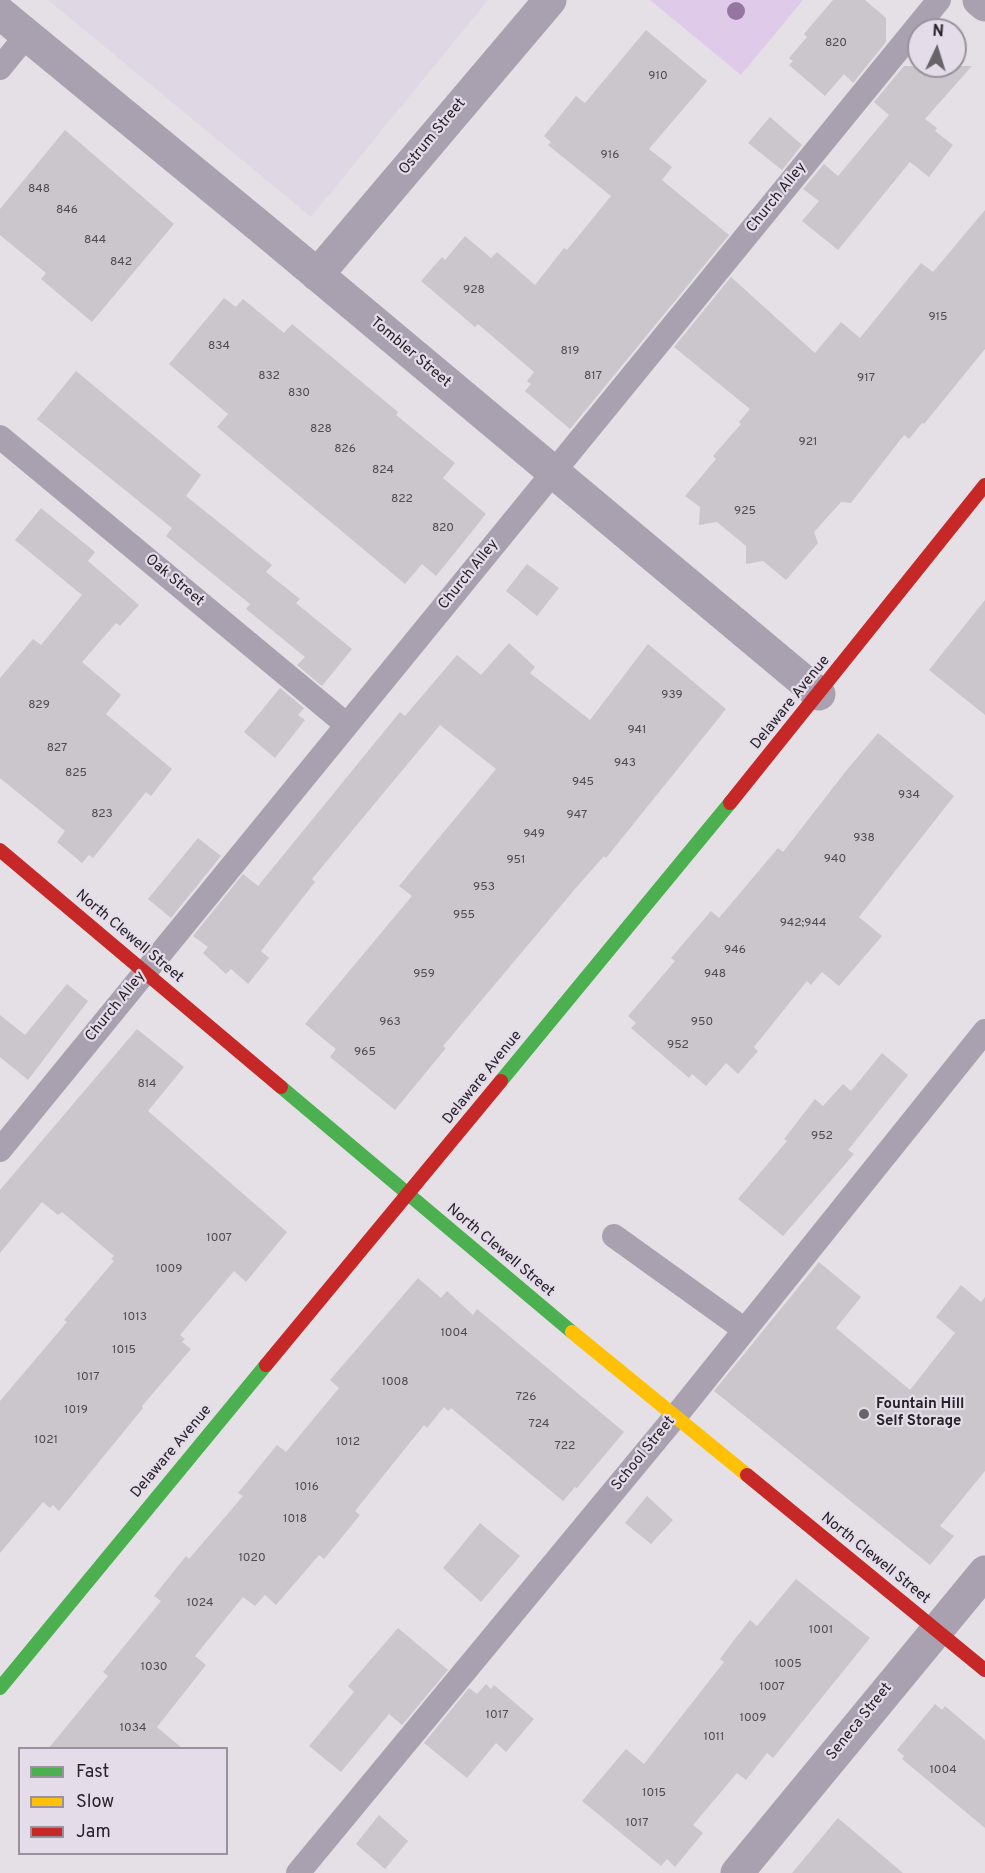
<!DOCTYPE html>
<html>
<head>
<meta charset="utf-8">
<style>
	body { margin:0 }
	#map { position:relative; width:985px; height:1873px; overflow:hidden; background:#e4e0e6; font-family:Overpass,sans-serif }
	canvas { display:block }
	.legend { position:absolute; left:18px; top:1747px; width:210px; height:108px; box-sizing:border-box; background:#e5dcea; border:2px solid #99929c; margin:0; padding:8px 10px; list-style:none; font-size:18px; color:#262228 }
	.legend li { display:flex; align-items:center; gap:12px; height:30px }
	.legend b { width:30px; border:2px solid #99929c }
	.north { position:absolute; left:907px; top:18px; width:60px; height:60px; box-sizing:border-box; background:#e5dcea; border:2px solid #99929c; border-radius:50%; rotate:4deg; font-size:16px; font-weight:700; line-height:24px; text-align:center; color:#262228 }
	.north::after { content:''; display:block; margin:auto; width:21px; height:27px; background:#68646a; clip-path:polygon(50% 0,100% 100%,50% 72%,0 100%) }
</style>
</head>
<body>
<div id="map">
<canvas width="985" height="1873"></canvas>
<ul class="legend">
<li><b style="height:8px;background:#4caf50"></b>Fast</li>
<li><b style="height:8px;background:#ffc107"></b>Slow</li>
<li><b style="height:8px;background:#c62828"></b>Jam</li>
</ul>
<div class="north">N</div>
</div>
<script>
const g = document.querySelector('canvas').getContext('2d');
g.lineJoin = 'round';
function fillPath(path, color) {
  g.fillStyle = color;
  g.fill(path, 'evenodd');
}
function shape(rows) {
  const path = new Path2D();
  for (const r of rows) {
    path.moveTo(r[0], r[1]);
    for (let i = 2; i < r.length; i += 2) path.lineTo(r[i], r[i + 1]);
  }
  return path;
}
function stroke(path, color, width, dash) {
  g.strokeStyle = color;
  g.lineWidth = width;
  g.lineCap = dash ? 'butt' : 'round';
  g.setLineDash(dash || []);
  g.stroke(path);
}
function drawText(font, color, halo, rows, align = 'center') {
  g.font = font + ' Overpass,sans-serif';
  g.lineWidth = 4.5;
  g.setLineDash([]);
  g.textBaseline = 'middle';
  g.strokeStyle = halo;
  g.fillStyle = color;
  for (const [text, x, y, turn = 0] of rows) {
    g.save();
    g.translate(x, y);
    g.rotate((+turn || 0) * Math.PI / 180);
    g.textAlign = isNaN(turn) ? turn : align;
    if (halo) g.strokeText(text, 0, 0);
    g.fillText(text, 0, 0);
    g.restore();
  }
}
const built = shape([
	[48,0,488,0,311,217]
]);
const green = shape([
	[650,0,803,0,741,75]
]);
const building = shape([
	[833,0,865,0,886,18,886,42,853,83,844,74,825,96,789,65,793,61,789,58,807,37,804,34],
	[646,30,707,81,649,149,672,167,662,180,729,235,570,429,525,391,531,384,527,381,534,372,478,324,475,327,421,281,442,257,445,260,465,236,491,258,497,252,535,285,564,248,567,250,611,196,548,145,551,142,544,136,576,96,585,103],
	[904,66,972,66,925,119,937,128,935,131,953,145,929,177,910,162,838,250,802,221,819,201,803,189,824,164,838,176,889,115,874,102],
	[770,117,802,145,782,170,748,143],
	[65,130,174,224,92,322,41,279,46,273,0,235,0,209],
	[985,210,985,349,924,424,922,423,909,439,904,435,851,503,841,502,814,532,818,543,786,580,763,561,746,564,746,546,717,522,699,525,700,507,685,496,716,459,713,456,741,424,739,422,750,409,674,347,731,277,815,353,841,322,860,338,921,263,933,272],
	[224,298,236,307,243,299,284,333,292,324,398,412,396,415,455,463,443,478,486,514,436,576,422,564,405,584,217,427,228,414,169,364],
	[76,371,201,475,186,496,272,565,266,572,300,599,296,603,352,649,322,686,297,665,305,657,246,609,250,604,166,536,172,528,37,419],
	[41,508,95,552,88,561,139,605,120,626,116,623,82,662,121,695,106,714,172,769,151,796,146,792,93,858,89,855,82,863,57,842,65,831,0,778,0,678,33,639,41,645,82,595,15,540],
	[527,564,559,588,537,616,506,591],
	[985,600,985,715,929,670],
	[509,643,535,667,530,673,590,720,648,644,726,709,606,858,604,856,575,889,443,1046,446,1048,395,1110,330,1057,336,1049,305,1024,412,896,399,886,496,769,440,725,312,879,315,882,261,951,269,958,248,984,231,969,226,974,203,953,208,947,193,936,243,874,258,886,400,712,405,716,457,655,481,675],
	[280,688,304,708,298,715,305,720,275,758,244,732],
	[878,733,954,796,859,917,882,936,839,986,822,972,811,985,807,981,754,1047,758,1051,738,1074,726,1063,706,1086,692,1074,689,1078,631,1028,636,1023,628,1016,675,961,671,958,711,911,719,918,778,848,783,852,846,771],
	[198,838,221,856,171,918,148,899],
	[67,984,88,1001,28,1080,0,1057,0,1015,25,1035],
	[137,1029,184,1067,148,1111,287,1232,246,1282,234,1271,180,1335,185,1339,182,1342,191,1349,142,1406,143,1408,59,1511,53,1505,50,1508,43,1502,0,1553,0,1401,67,1322,64,1320,114,1261,111,1259,114,1256,62,1212,58,1215,42,1202,0,1253,0,1190],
	[882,1053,908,1075,848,1150,854,1154,783,1236,738,1199,787,1141,784,1139,815,1099,823,1106,843,1084,851,1091],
	[819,1262,861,1297,836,1328,910,1390,955,1333,936,1317,961,1285,981,1302,985,1297,985,1471,940,1526,954,1536,930,1565,714,1391],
	[418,1278,441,1298,447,1291,473,1315,477,1309,624,1432,577,1488,575,1487,563,1501,451,1408,448,1411,444,1407,427,1428,424,1425,355,1511,360,1515,324,1559,319,1555,276,1605,265,1595,255,1606,243,1597,195,1656,206,1665,157,1727,183,1749,48,1749,108,1676,103,1672,161,1601,154,1596,186,1556,189,1559,243,1496,238,1493,277,1445,286,1452,339,1388,330,1380],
	[647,1496,673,1520,651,1544,625,1523],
	[480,1523,520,1556,481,1602,443,1568],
	[796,1579,870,1638,773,1758,767,1753,746,1780,737,1773,693,1825,703,1833,675,1867,667,1859,661,1866,582,1801,626,1749,644,1764,724,1662,720,1659,734,1640,750,1620,757,1626],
	[398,1628,448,1670,402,1725,389,1714,341,1772,309,1746,354,1692,348,1686],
	[486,1684,491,1689,494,1685,534,1719,506,1752,496,1743,467,1778,424,1743,469,1688,477,1694],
	[935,1704,942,1710,945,1706,985,1740,985,1828,902,1759,904,1756,897,1750],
	[379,1815,408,1841,385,1869,356,1844],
	[838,1818,903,1873,792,1873]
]);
const lane = shape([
	[0,68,27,35],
	[0,437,347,725],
	[0,1150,939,0],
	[614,1236,745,1330],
	[298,1873,675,1417,985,1031]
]);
const street = shape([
	[979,0,985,5],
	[0,13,264,230,819,694],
	[317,275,550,0],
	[737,1873,985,1572]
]);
const fast = shape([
	[501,1081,730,803],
	[281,1087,572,1332],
	[0,1688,266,1365]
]);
const slow = shape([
	[572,1332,747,1475]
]);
const jam = shape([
	[730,803,985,485],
	[0,850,281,1087],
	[266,1365,501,1081],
	[747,1475,985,1670]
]);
const trees = [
	[736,11]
];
const markers = [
	[864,1414,6,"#68646a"]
];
const numberNames = [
	["820",836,44],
	["910",658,77],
	["916",610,156],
	["848",39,190],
	["846",67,211],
	["844",95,241],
	["842",121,263],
	["928",474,291],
	["915",938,318],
	["834",219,347],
	["819",570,352],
	["832",269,377],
	["817",593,377],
	["917",866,379],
	["830",299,394],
	["828",321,430],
	["921",808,443],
	["826",345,450],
	["824",383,471],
	["822",402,500],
	["925",745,512],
	["820",443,529],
	["939",672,696],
	["829",39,706],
	["941",637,731],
	["827",57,749],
	["943",625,764],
	["825",76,774],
	["945",583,783],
	["934",909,796],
	["823",102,815],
	["947",577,816],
	["949",534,835],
	["938",864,839],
	["940",835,860],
	["951",516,861],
	["953",484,888],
	["955",464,916],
	["942;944",803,924],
	["946",735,951],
	["959",424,975],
	["948",715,975],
	["963",390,1023],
	["950",702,1023],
	["952",678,1046],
	["965",365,1053],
	["814",147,1085],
	["952",822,1137],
	["1007",219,1239],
	["1009",169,1270],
	["1013",135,1318],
	["1004",454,1334],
	["1015",124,1351],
	["1017",88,1378],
	["1008",395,1383],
	["726",526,1398],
	["1019",76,1411],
	["724",539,1425],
	["1021",46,1441],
	["1012",348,1443],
	["722",565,1447],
	["1016",307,1488],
	["1018",295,1520],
	["1020",252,1559],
	["1024",200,1604],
	["1001",821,1631],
	["1005",788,1665],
	["1030",154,1668],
	["1007",772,1688],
	["1017",497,1716],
	["1009",753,1719],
	["1034",133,1729],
	["1011",714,1738],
	["1004",943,1771],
	["1015",654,1794],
	["1017",637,1824]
];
const streetNames = [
	["Ostrum Street",433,137,-50],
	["Church Alley",777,198,-51],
	["Tombler Street",410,353,40],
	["Church Alley",469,575,-51],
	["Oak Street",174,581,40],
	["Delaware Avenue",791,703,-51],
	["North Clewell Street",129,937,40],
	["Church Alley",116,1007,-51],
	["Delaware Avenue",483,1078,-51],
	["North Clewell Street",500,1251,40],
	["Delaware Avenue",172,1452,-50],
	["School Street",644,1454,-51],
	["North Clewell Street",875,1559,39],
	["Seneca Street",860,1722,-51]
];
const poiNames = [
	["Fountain Hill",876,1405],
	["Self Storage",876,1422]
];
fillPath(built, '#e0d7e5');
fillPath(green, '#dfcbe9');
fillPath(building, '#cac6cb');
stroke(lane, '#aaa1b0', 24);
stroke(street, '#aaa1b0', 33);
stroke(fast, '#4caf50', 14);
stroke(slow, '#ffc107', 14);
stroke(jam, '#c62828', 14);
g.fillStyle = '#9476a1';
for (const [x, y] of trees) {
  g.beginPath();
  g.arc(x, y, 9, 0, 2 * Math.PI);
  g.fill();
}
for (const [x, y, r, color] of markers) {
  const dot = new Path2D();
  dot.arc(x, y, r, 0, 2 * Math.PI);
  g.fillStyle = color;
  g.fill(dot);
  stroke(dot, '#e5dcea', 2);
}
drawText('12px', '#4f4b51', null, numberNames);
drawText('15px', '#262228', '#e5dcea', streetNames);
drawText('bold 15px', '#262228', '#e5dcea', poiNames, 'left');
</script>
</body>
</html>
